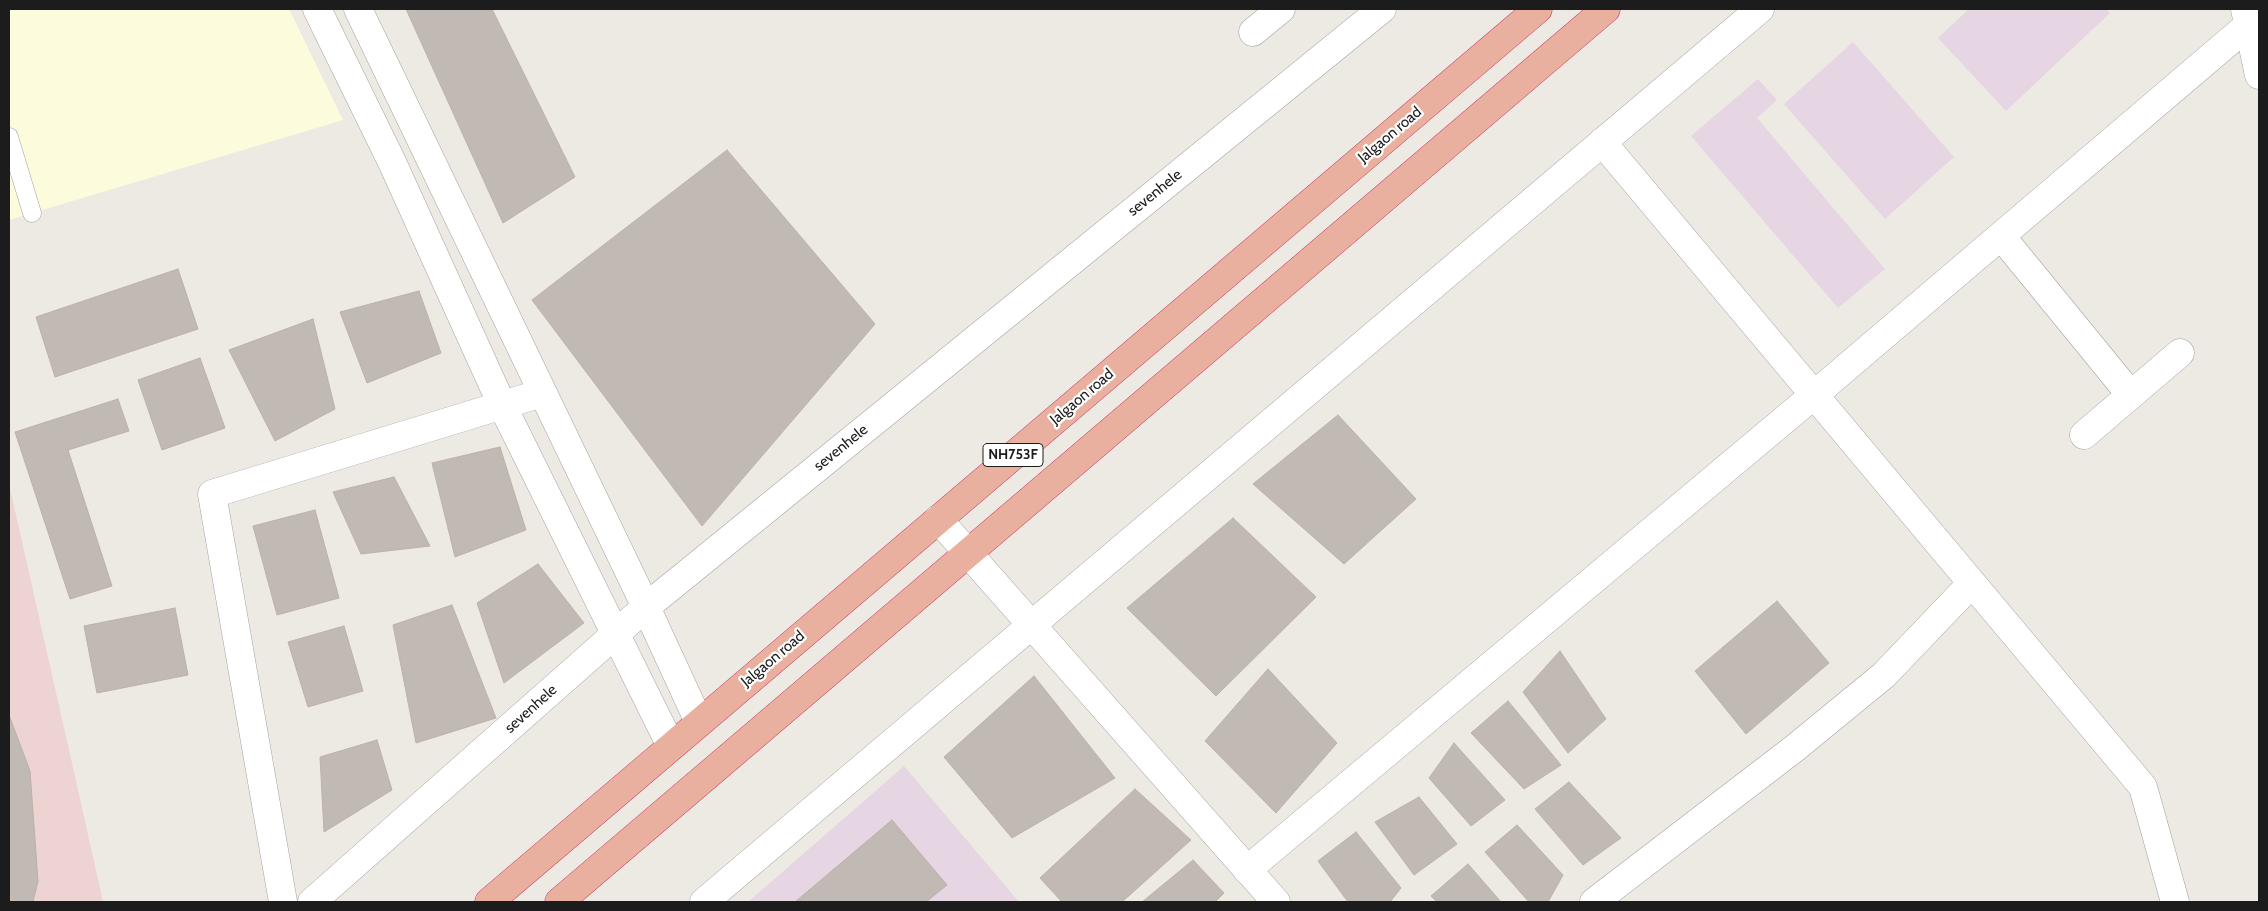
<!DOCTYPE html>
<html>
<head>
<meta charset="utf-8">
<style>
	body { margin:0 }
	#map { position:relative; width:2268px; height:911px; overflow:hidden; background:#edeae3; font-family:Cabin,sans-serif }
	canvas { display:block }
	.frame { position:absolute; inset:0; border:10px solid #1c1c1c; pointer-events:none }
</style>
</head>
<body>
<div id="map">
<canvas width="2268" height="911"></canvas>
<div class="frame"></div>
</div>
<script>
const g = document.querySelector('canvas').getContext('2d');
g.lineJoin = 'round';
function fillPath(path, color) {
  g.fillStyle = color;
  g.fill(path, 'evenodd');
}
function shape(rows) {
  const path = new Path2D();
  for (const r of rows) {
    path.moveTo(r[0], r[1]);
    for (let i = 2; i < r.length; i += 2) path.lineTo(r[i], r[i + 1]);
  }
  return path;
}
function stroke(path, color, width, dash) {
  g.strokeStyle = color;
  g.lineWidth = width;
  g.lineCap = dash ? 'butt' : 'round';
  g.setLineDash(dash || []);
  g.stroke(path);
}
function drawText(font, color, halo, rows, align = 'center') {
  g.font = font + ' Cabin,sans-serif';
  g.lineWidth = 4.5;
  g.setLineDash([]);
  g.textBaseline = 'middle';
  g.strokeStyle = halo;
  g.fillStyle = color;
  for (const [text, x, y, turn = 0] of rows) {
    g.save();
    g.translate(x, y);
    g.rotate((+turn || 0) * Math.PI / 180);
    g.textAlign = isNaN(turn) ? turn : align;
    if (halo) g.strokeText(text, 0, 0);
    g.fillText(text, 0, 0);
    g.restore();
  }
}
const commercial = shape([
	[9,484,74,772,103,902,9,902]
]);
const industrial = shape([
	[1969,9,2106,9,2110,13,2006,111,1938,38],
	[1853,42,1954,157,1885,219,1784,104],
	[1758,79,1777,100,1757,118,1885,269,1838,308,1691,136],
	[904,766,1019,902,748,902]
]);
const education = shape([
	[9,9,289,9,343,120,9,220]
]);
const building = shape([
	[406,9,492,9,575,177,503,223,406,9],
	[727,150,875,324,702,526,532,300,727,150],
	[178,269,198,329,55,377,36,317,178,269],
	[419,291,441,353,367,383,340,312,419,291],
	[313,319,335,409,275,441,229,350,313,319],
	[200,358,225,428,162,450,138,380,200,358],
	[118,399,129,431,68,450,112,586,70,599,15,432,118,399],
	[1338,415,1416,499,1344,564,1253,484,1338,415],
	[500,447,526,530,455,557,432,463,500,447],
	[394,477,430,546,361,554,333,492,394,477],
	[315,510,339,598,277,615,253,526,315,510],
	[1233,518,1316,597,1216,696,1127,608,1233,518],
	[538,564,584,623,504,683,477,603,538,564],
	[1777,601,1829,663,1746,734,1695,671,1777,601],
	[452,605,496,718,416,743,393,625,452,605],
	[175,608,188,675,97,693,84,626,175,608],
	[344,626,363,691,308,707,288,642,344,626],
	[1560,651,1606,719,1568,753,1523,692,1560,651],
	[1268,669,1337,743,1276,813,1205,741,1268,669],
	[1034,676,1115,778,1012,838,944,757,1034,676],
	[1508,701,1561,765,1524,789,1471,733,1508,701],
	[9,715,30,771,38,881,33,902,9,902,9,715],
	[377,740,392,790,324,832,320,757,377,740],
	[1454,743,1505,800,1471,826,1429,778,1454,743],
	[1569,782,1621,838,1583,865,1535,809,1569,782],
	[1135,789,1191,840,1122,902,1062,902,1040,878,1135,789],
	[1419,797,1457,844,1414,875,1375,822,1419,797],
	[892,820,947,885,926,902,795,902,892,820],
	[1517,825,1563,875,1548,902,1529,902,1485,852,1517,825],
	[1356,832,1401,888,1390,902,1348,902,1318,861,1356,832],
	[1193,860,1224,893,1215,902,1142,902,1193,860],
	[1468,864,1501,902,1437,902,1431,896,1468,864]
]);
const service = shape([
	[9,137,32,213]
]);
const minor = shape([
	[317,9,392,162,502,405,671,746],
	[358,9,646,607,699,722],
	[1253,32,1281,9],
	[1602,142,2143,787,2175,902],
	[2001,236,2130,394],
	[2084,435,2180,353],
	[938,519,1276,902],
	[1247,870,1814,395,2259,16],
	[283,902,212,494,542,393],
	[312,902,646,607,1382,9],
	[704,902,1760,9],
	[1594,902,1795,748,1884,675,1972,583]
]);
const tertiary = shape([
	[2245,9,2259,75]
]);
const trunk = shape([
	[489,902,1538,9],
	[559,902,1606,9]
]);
const shields = [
	[1013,455,60]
];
const shieldNames = [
	["NH753F",1013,455]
];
const streetNames = [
	["Jalgaon road",1390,135,-40],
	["sevenhele",1155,193,-39],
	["Jalgaon road",1082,397,-40],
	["sevenhele",841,448,-39],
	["Jalgaon road",773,659,-40],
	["sevenhele",531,709,-42]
];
fillPath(commercial, '#edd4d3');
fillPath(industrial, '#e6d5e2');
fillPath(education, '#fcfcdc');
fillPath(building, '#c1b9b3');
stroke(building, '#bdb1a6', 1);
stroke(service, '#a3a3a3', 19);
stroke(minor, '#a3a3a3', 29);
stroke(tertiary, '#a3a3a3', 29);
stroke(trunk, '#ca3165', 29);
stroke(service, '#fff', 18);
stroke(minor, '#fff', 28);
stroke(tertiary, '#fff', 28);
stroke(trunk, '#eab09f', 28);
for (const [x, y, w] of shields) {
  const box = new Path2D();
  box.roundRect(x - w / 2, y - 11.5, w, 23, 4);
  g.fillStyle = '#fff';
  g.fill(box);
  stroke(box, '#1c1c1c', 1);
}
drawText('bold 14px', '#1c1c1c', null, shieldNames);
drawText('15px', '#1c1c1c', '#fff', streetNames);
</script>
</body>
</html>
